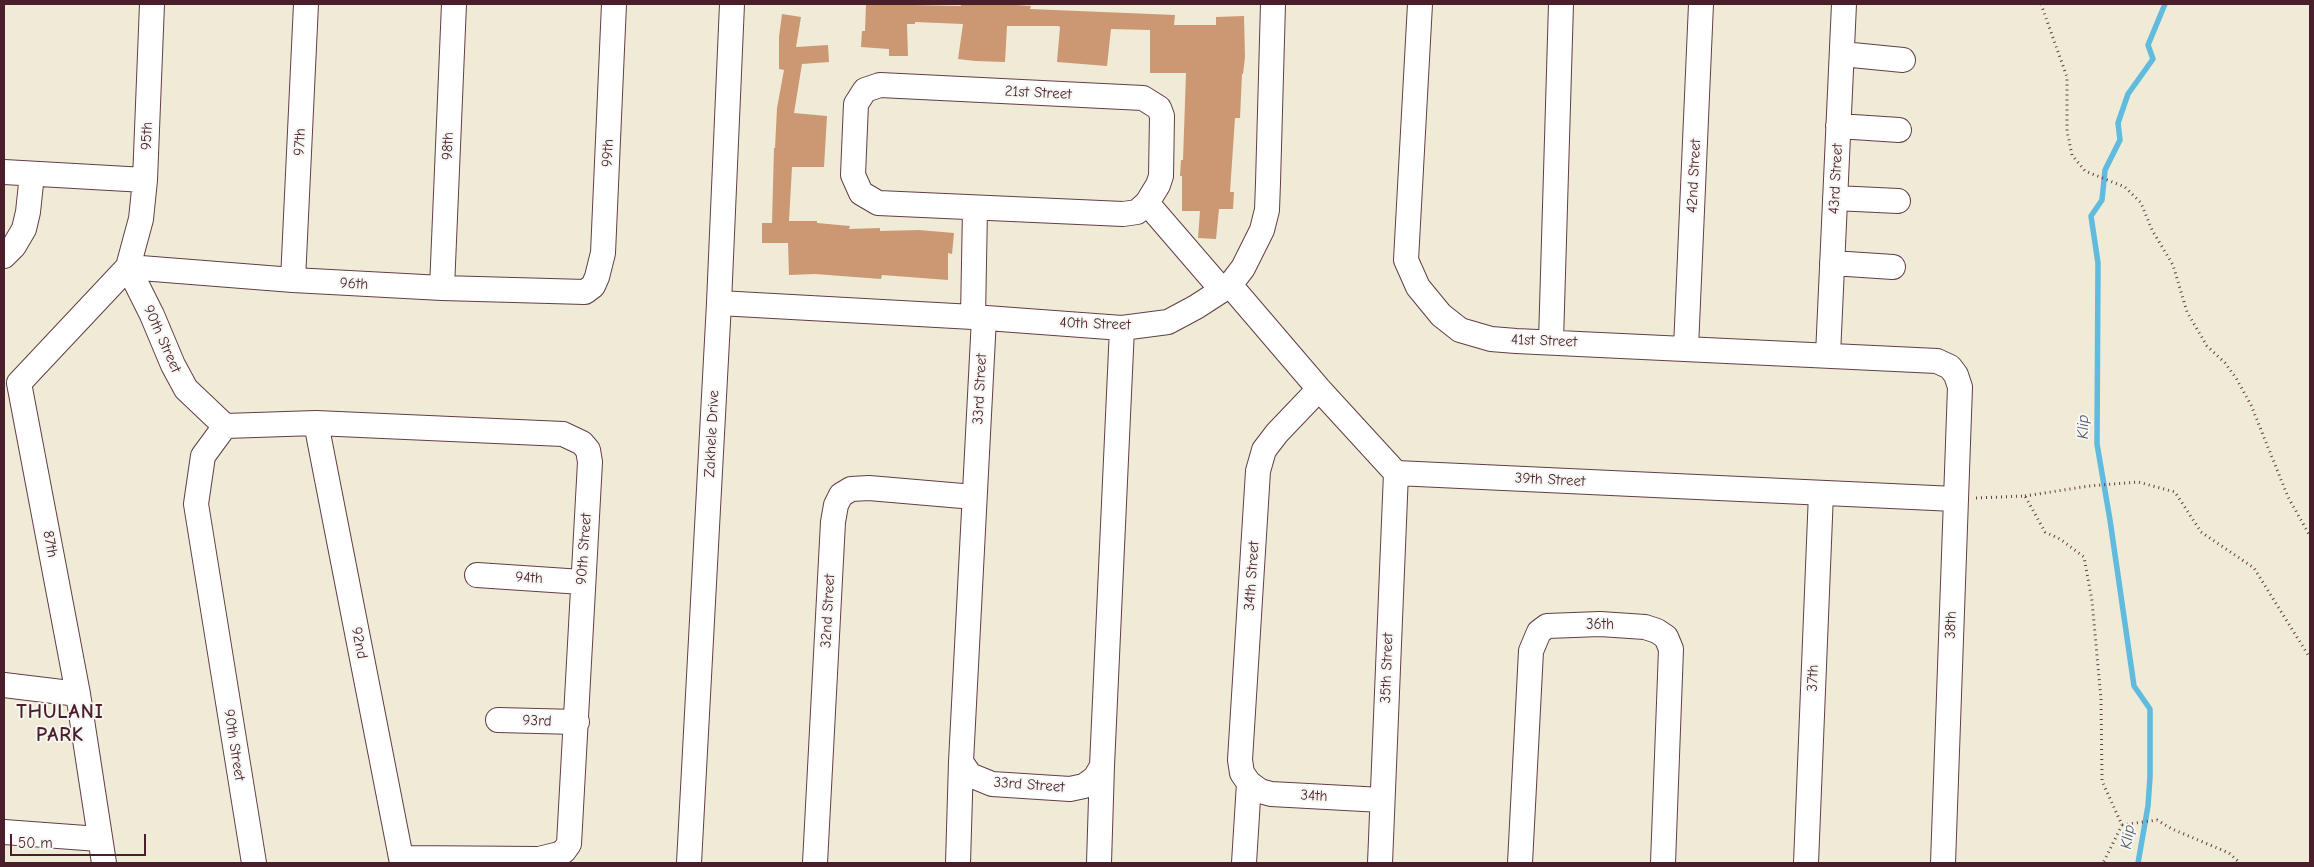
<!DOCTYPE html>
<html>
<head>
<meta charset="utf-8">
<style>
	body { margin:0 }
	#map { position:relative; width:2314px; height:867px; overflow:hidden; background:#efebd6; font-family:"Comic Neue",sans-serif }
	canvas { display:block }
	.frame { position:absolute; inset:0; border:5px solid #4a1f2b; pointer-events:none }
	.scale { position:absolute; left:10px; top:834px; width:136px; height:22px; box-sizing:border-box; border:2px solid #4a1f2b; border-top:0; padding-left:6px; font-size:15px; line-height:18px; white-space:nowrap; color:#4a1f2b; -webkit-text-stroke:4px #f6f6f2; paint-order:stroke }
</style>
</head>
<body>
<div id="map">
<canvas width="2314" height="867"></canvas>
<div class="frame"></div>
<div class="scale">50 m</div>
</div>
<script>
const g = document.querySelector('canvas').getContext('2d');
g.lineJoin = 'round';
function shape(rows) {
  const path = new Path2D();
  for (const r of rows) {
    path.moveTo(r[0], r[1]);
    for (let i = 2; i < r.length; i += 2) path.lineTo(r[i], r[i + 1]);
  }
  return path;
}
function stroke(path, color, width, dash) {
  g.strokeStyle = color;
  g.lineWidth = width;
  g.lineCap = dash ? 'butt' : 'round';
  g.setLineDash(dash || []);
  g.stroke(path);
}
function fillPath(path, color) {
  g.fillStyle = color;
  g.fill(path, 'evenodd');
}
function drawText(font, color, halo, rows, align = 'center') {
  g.font = font + ' "Comic Neue",sans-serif';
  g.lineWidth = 4;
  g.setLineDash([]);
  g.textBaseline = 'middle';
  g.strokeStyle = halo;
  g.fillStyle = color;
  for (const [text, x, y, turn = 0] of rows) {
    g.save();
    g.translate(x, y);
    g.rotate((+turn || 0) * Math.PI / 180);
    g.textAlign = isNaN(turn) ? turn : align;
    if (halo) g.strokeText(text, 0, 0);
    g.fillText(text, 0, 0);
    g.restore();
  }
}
const stream = shape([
	[2138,863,2148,806,2150,777,2150,709,2134,686,2110,520,2097,444,2098,263,2091,216,2102,200,2105,170,2120,140,2118,123,2128,94,2153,59,2148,45,2165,4]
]);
const building = shape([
	[866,4,961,6,961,4,1002,4,1031,6,1030,9,1175,15,1174,25,1216,25,1216,17,1244,16,1245,57,1243,74,1242,74,1240,118,1235,118,1230,192,1234,192,1233,209,1219,209,1216,239,1198,238,1200,211,1182,211,1182,176,1180,176,1181,160,1183,160,1186,73,1150,73,1150,30,1111,29,1107,66,1057,62,1060,27,1058,26,1007,26,1005,62,975,61,958,59,963,24,915,22,915,24,907,24,908,56,889,56,889,49,861,47,862,31,865,31],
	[782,14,801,17,796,47,828,45,829,62,802,64,794,113,827,116,824,167,792,167,789,221,817,221,817,223,850,226,849,229,880,228,880,231,919,230,954,233,952,254,948,253,948,280,882,275,881,279,815,274,789,275,788,243,762,243,762,223,772,223,774,148,775,148,777,108,784,70,779,69,779,37]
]);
const path = shape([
	[2041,4,2067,77,2067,131,2072,155,2085,171,2125,187,2141,203,2152,230,2173,265,2187,312,2207,346,2225,363,2236,378,2251,405,2288,497,2310,536],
	[2025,496,2089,486,2138,482,2175,492,2201,532,2254,568,2310,658],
	[1976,498,2025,496,2045,532,2060,539,2084,557,2092,601,2101,699,2102,781,2122,825,2103,863],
	[2122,825,2157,820,2172,829,2229,853,2240,863]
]);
const minor = shape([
	[1420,4,1406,260,1418,287,1441,315,1460,330,1491,339,1516,341,1937,361,1950,367,1956,375,1960,387,1943,863],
	[1842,54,1903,60],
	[880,85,1143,98,1159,108,1162,116,1161,176,1158,185,1147,203,1137,212,1123,214,878,203,861,193,853,175,856,104,865,90,880,85],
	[1838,126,1899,130],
	[4,172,145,180],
	[1835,198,1898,201],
	[1147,203,1222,290],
	[4,256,14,246,24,229,28,212,32,174],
	[1832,263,1893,267],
	[128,267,293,280,442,288,585,292,593,286,597,277,603,253,614,4],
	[128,267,152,315,173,365,186,389,225,426],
	[293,280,306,4],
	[1230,285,1319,389,1396,473,1955,499],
	[442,288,454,4],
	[719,303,973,317,1122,328,1168,322,1196,307,1230,285,1243,268,1262,230,1267,210,1268,183,1273,4],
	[973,317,975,209],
	[1551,341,1561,4],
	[1686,348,1701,4],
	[1828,355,1844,4],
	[19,383,78,694,104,863],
	[19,383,128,267,141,219,145,180,152,4],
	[1319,389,1277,433,1264,450,1258,471,1240,760,1242,773,1249,783,1260,791,1271,794,1382,800],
	[316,423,402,863],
	[477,575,582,582],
	[4,685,78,694],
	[498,720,577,722],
	[961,762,970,775,992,784,1070,789,1084,786,1095,778,1102,766],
	[4,832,99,839],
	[254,863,196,504,203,456,225,426,316,423,563,434,582,443,588,450,590,462,569,844,564,851,559,854,539,859,402,858],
	[689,863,719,303,732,4],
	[815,863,833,522,836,505,841,495,851,489,869,488,974,497],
	[958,863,961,762,984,318],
	[1099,863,1102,766,1122,328],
	[1244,863,1249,783],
	[1380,863,1396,473],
	[1520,863,1531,651,1539,632,1547,626,1600,624,1645,627,1657,631,1666,637,1671,649,1663,863],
	[1806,863,1821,493]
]);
const streetNames = [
	["21st Street",1038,93,3],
	["95th",147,136,-88],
	["97th",300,142,-87],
	["98th",448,146,-88],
	["99th",608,153,-87],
	["42nd Street",1694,176,-87],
	["43rd Street",1836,179,-87],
	["96th",354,284,3],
	["40th Street",1095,324,2],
	["90th Street",162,339,66],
	["41st Street",1544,341,2],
	["33rd Street",980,389,-87],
	["Zakhele Drive",712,434,-87],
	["39th Street",1550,480,3],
	["87th",50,544,79],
	["90th Street",584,549,-86],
	["34th Street",1252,576,-86],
	["94th",529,578,4],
	["32nd Street",828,611,-87],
	["36th",1600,625],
	["38th",1951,625,-88],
	["92nd",359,643,79],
	["35th Street",1387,668,-88],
	["37th",1813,678,-88],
	["93rd",537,721,2],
	["90th Street",234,745,81],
	["33rd Street",1029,785,4],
	["34th",1314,796,3]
];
const waterNames = [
	["Klip",2083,427,-90],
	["Klip",2128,837,-82]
];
const districtNames = [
	["THULANI",60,712],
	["PARK",60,735]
];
stroke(stream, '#60bbde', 5.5);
fillPath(building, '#cc9873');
stroke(minor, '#633e45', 26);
stroke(path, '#633e45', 3, [1, 4]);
stroke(minor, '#fff', 24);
drawText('15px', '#4a1f2b', '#f6f6f2', streetNames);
drawText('italic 16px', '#52566a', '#f6f6f2', waterNames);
g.letterSpacing = '1px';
drawText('bold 20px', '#4a1f2b', '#f6f6f2', districtNames);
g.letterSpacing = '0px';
</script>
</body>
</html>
